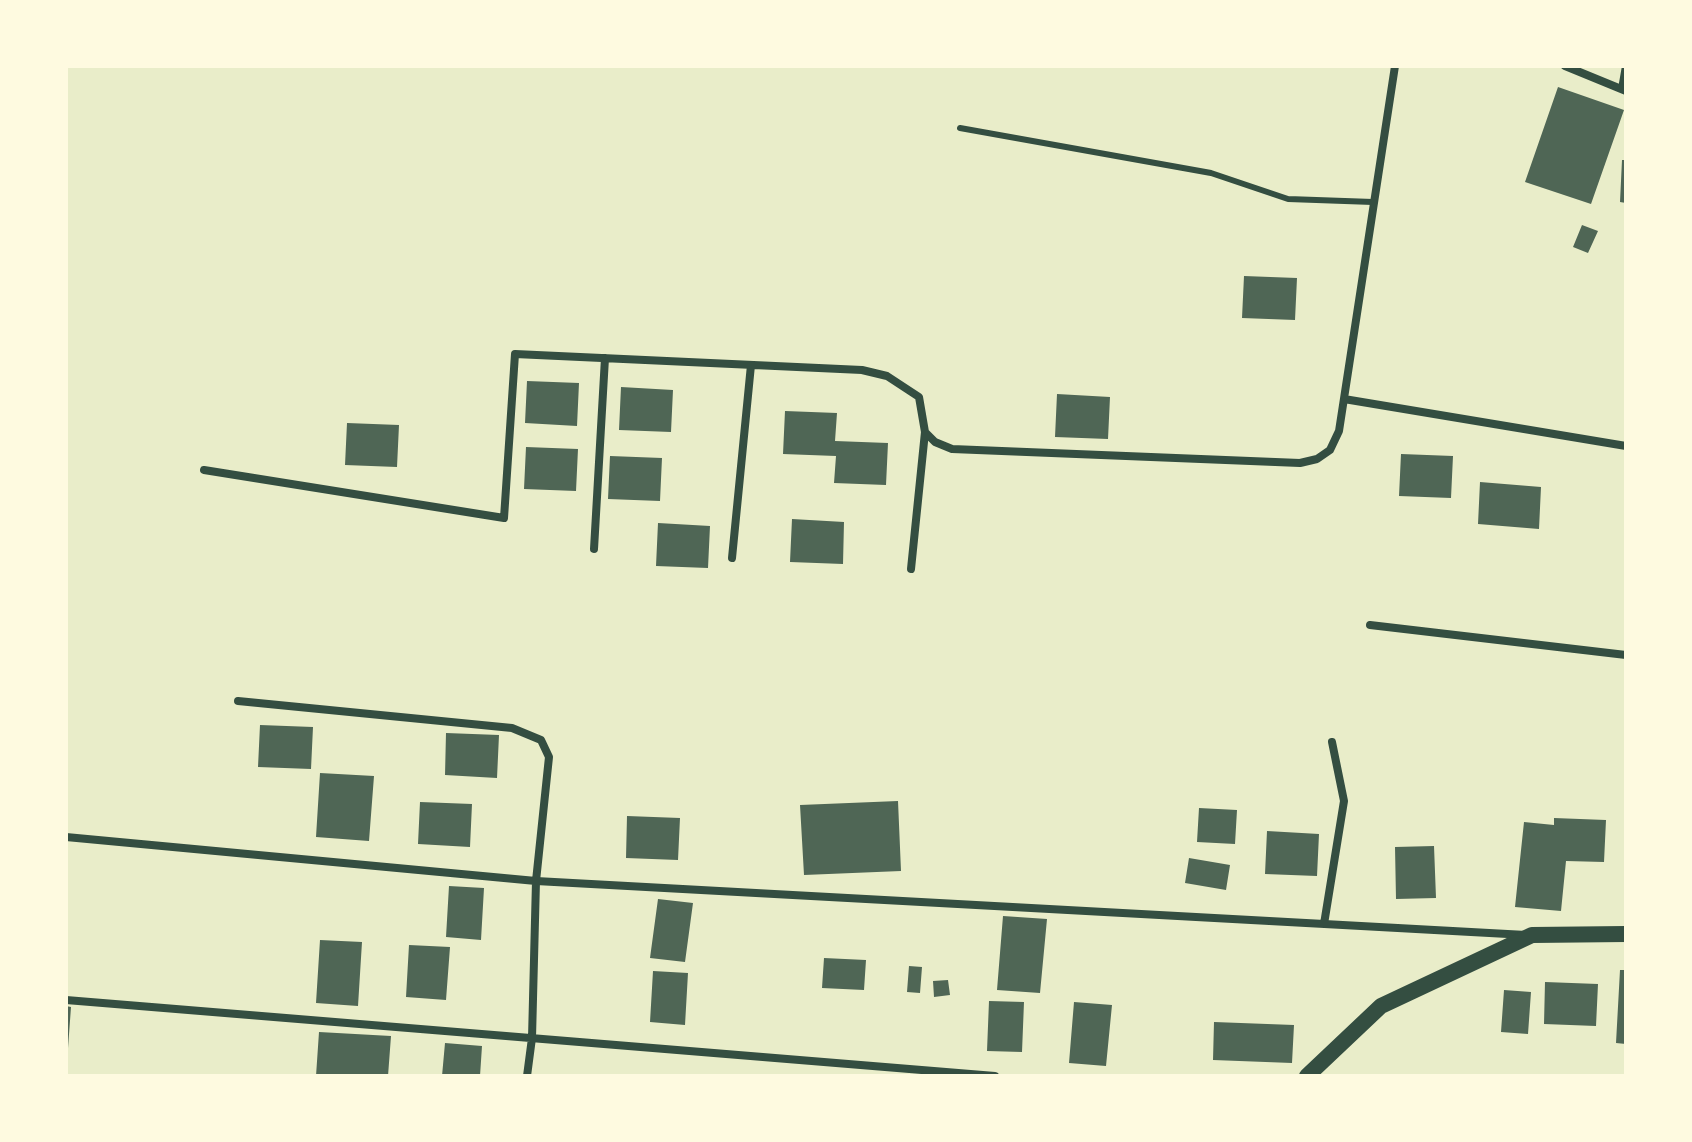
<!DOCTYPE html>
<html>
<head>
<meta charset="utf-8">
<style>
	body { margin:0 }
	#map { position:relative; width:1692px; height:1142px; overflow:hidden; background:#e9edc9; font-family:Quicksand,sans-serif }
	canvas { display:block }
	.frame { position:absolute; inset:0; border:68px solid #fefae0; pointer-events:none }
</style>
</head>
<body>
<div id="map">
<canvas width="1692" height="1142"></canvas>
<div class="frame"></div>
</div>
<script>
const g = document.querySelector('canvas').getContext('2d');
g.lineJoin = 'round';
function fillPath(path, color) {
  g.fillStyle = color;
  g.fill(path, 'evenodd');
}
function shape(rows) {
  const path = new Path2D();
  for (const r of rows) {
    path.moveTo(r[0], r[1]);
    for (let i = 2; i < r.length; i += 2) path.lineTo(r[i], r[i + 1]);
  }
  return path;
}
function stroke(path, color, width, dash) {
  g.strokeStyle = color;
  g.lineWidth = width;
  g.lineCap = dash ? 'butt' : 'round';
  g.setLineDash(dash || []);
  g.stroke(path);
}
const building = shape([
	[1558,87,1624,110,1591,204,1525,182],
	[1622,160,1626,160,1626,203,1620,202],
	[1582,225,1598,231,1588,253,1573,247],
	[1244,276,1297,278,1295,320,1242,318],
	[527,381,579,383,577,426,525,423],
	[621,387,673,390,671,432,619,430],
	[1057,394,1110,397,1108,439,1055,437],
	[785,411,837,413,835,441,888,443,886,485,834,483,836,456,783,454],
	[347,423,399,425,397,467,345,465],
	[526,447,578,449,576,491,524,489],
	[1401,454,1453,456,1451,498,1399,496],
	[610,456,662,458,660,501,608,499],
	[1480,482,1541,487,1539,529,1478,524],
	[792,519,844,522,843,564,790,562],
	[658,523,710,526,708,568,656,566],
	[260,725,313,727,311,769,258,767],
	[446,733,499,735,497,778,445,775],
	[320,773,374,776,369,841,316,837],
	[898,801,901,871,804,875,800,805],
	[420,802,472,804,470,847,418,844],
	[1199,808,1237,810,1235,844,1197,842],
	[627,816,680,818,678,860,626,858],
	[1554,818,1606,820,1604,862,1566,861,1561,911,1515,907,1524,822,1554,825],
	[1267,831,1319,834,1317,876,1265,874],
	[1434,846,1436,898,1396,899,1395,847],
	[1189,858,1230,865,1226,890,1185,883],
	[449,886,484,888,481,940,446,937],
	[658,899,693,903,685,962,650,958],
	[1003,916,1047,919,1040,993,997,990],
	[320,940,362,942,358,1006,316,1003],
	[409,945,450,947,446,1000,406,997],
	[824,958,866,960,864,990,822,988],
	[909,966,922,967,920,993,907,992],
	[1620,970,1626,970,1626,1044,1616,1043],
	[653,971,688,973,685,1025,650,1022],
	[948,980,950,995,934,997,933,981],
	[1545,982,1598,984,1596,1026,1544,1024],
	[1504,990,1531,992,1528,1034,1501,1032],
	[989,1001,1024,1002,1022,1052,987,1051],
	[1074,1002,1112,1005,1106,1066,1069,1063],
	[66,1006,71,1007,68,1048,66,1048],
	[1214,1022,1294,1025,1292,1063,1213,1060],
	[319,1032,391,1036,388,1076,316,1076],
	[445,1043,482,1046,480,1076,442,1076]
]);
const service = shape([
	[960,128,1211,173,1288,199,1373,202]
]);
const minor = shape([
	[1565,66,1626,91],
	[1622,89,1626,66],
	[1344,399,1626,446],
	[204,470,504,518,515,354,862,370,887,376,919,397,925,432,935,442,952,449,1300,463,1317,459,1330,450,1339,431,1395,66],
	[594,549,605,358],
	[732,558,751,365],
	[911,569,925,432],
	[1370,625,1626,655],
	[238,701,512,728,541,740,549,757,536,881,532,1038,527,1076],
	[66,837,536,881,1526,935],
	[1324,924,1344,801,1332,742],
	[66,1000,995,1076]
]);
const secondary = shape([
	[1307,1076,1381,1006,1532,935,1626,934]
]);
fillPath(building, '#4f6655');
stroke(service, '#344e41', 6);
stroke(minor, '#344e41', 8);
stroke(secondary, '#344e41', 16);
</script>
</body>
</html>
